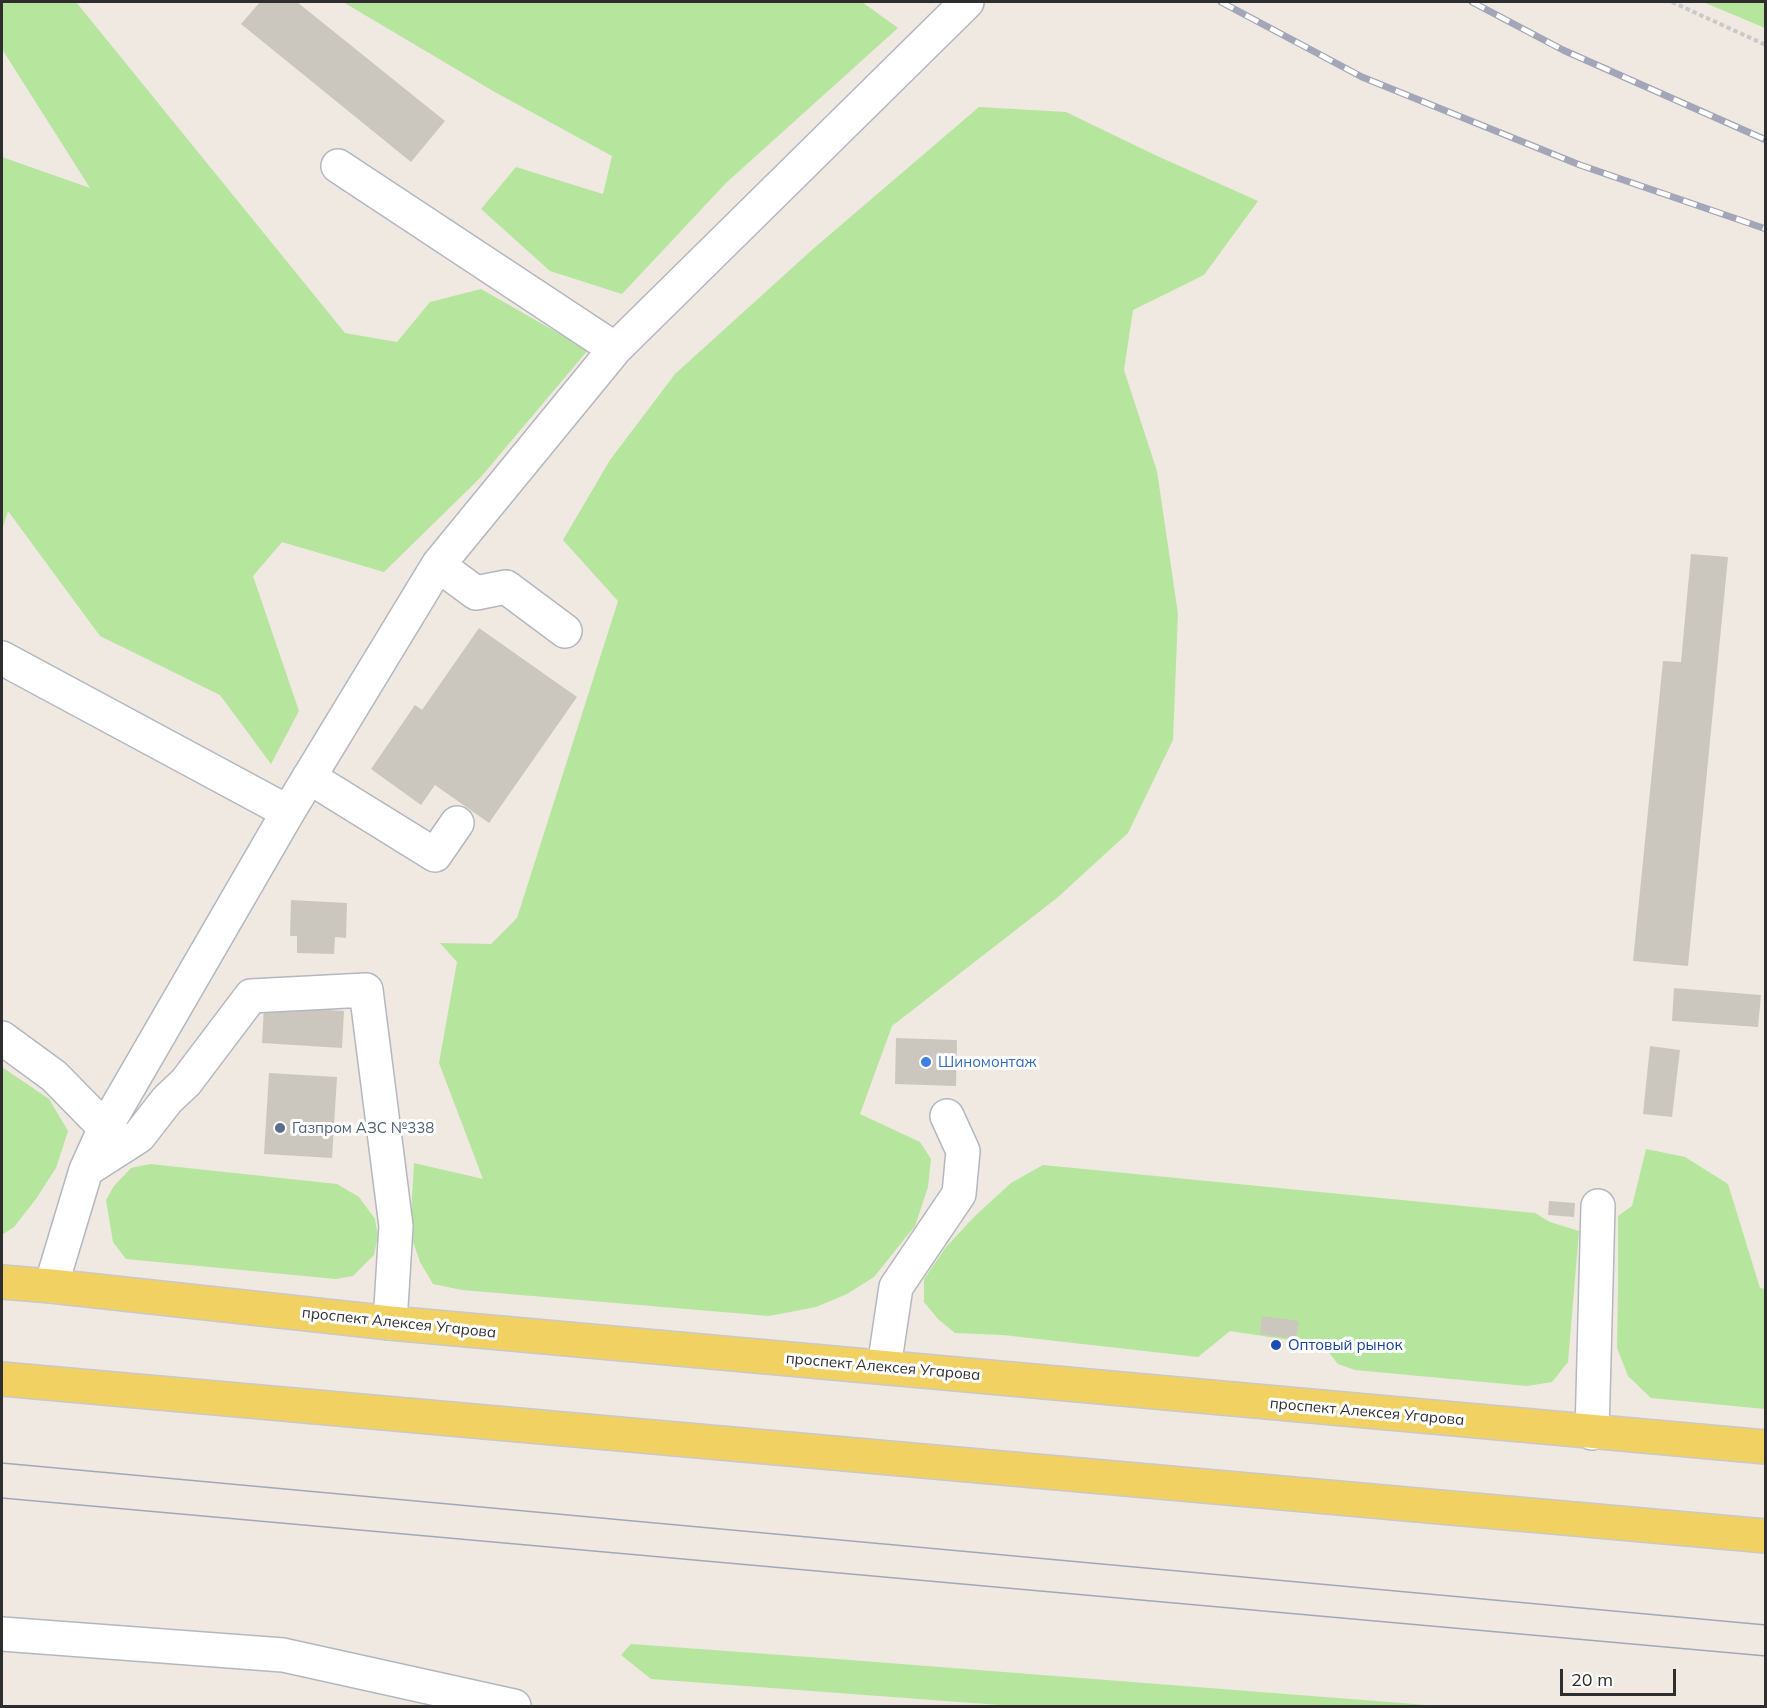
<!DOCTYPE html>
<html>
<head>
<meta charset="utf-8">
<style>
	body { margin:0 }
	#map { position:relative; width:1767px; height:1708px; overflow:hidden; background:#efe9e1; font-family:Mulish,sans-serif }
	canvas { display:block }
	.frame { position:absolute; inset:0; border:3px solid #2e2e2e; pointer-events:none }
	.scale { position:absolute; left:1560px; top:1669px; width:116px; height:27px; box-sizing:border-box; border:3px solid #2e2e2e; border-top:0; padding-left:8px; font-size:18px; line-height:21px; white-space:nowrap; color:#2e2e2e; -webkit-text-stroke:4px #fff; paint-order:stroke }
</style>
</head>
<body>
<div id="map">
<canvas width="1767" height="1708"></canvas>
<div class="frame"></div>
<div class="scale">20 m</div>
</div>
<script>
const g = document.querySelector('canvas').getContext('2d');
g.lineJoin = 'round';
function fillPath(path, color) {
  g.fillStyle = color;
  g.fill(path, 'evenodd');
}
function shape(rows) {
  const path = new Path2D();
  for (const r of rows) {
    path.moveTo(r[0], r[1]);
    for (let i = 2; i < r.length; i += 2) path.lineTo(r[i], r[i + 1]);
  }
  return path;
}
function stroke(path, color, width, dash) {
  g.strokeStyle = color;
  g.lineWidth = width;
  g.lineCap = dash ? 'butt' : 'round';
  g.setLineDash(dash || []);
  g.stroke(path);
}
function drawText(font, color, halo, rows, align = 'center') {
  g.font = font + ' Mulish,sans-serif';
  g.lineWidth = 6;
  g.setLineDash([]);
  g.textBaseline = 'middle';
  g.strokeStyle = halo;
  g.fillStyle = color;
  for (const [text, x, y, turn = 0] of rows) {
    g.save();
    g.translate(x, y);
    g.rotate((+turn || 0) * Math.PI / 180);
    g.textAlign = isNaN(turn) ? turn : align;
    if (halo) g.strokeText(text, 0, 0);
    g.fillText(text, 0, 0);
    g.restore();
  }
}
const green = shape([
	[2,2,76,2,345,333,397,342,430,302,481,289,588,350,480,478,384,572,282,542,253,576,299,711,271,764,220,695,100,636,8,511,2,530,2,157,90,188,2,49],
	[343,2,862,2,898,28,726,183,622,294,550,271,481,209,516,167,603,194,612,156,493,91],
	[1703,2,1765,2,1765,28],
	[979,107,1066,112,1155,155,1258,201,1204,275,1133,310,1124,370,1157,471,1178,614,1173,740,1128,833,1057,898,892,1026,860,1114,920,1142,931,1159,928,1187,915,1226,874,1277,847,1294,816,1307,769,1316,462,1290,433,1284,420,1262,410,1233,414,1163,483,1179,439,1063,457,962,440,943,491,944,517,918,618,601,563,540,610,460,675,374,813,249],
	[2,1067,49,1099,68,1131,56,1168,36,1199,14,1227,2,1235],
	[1646,1149,1685,1157,1728,1184,1760,1288,1765,1289,1765,1409,1651,1398,1628,1376,1617,1348,1618,1286,1618,1216,1632,1206],
	[150,1164,337,1184,359,1197,375,1219,378,1236,374,1255,353,1276,336,1279,126,1259,113,1242,106,1200,114,1186,131,1168],
	[1043,1165,1535,1213,1550,1222,1579,1231,1568,1362,1552,1382,1527,1386,1355,1370,1338,1364,1323,1345,1230,1331,1198,1357,1003,1335,955,1333,938,1319,924,1302,924,1279,946,1247,975,1216,1011,1183],
	[631,1644,850,1660,1440,1706,1013,1706,651,1679,621,1655]
]);
const building = shape([
	[260,2,297,2,445,121,411,162,241,24],
	[1691,554,1728,557,1688,966,1633,961,1663,661,1681,662],
	[479,628,577,697,489,823,435,785,421,805,371,769,415,705,422,710],
	[291,900,347,903,346,938,335,937,334,954,297,953,297,936,290,936],
	[1674,988,1761,995,1758,1027,1672,1021],
	[264,1006,344,1011,342,1048,262,1043],
	[896,1038,957,1040,956,1086,895,1084],
	[1650,1046,1680,1050,1672,1117,1643,1114],
	[269,1073,337,1077,332,1158,264,1154],
	[1549,1201,1575,1203,1574,1217,1548,1215],
	[1262,1316,1299,1321,1296,1339,1260,1334]
]);
const path = shape([
	[1672,2,1766,45]
]);
const minor = shape([
	[338,166,615,349],
	[438,565,476,593,506,587,565,631],
	[2,658,288,812],
	[309,777,435,855,457,823],
	[2,1038,54,1076,105,1128],
	[86,1170,139,1136,167,1100,186,1082,251,996,366,990,396,1226,390,1323],
	[51,1286,86,1170,105,1128,288,812,438,565,615,349,967,2],
	[884,1367,896,1287,959,1194,963,1151,947,1116],
	[1592,1433,1598,1206],
	[2,1634,283,1655,514,1706]
]);
const major = shape([
	[2,1282,51,1286,390,1323,1766,1447],
	[2,1379,1766,1536]
]);
const tram = shape([
	[2,1463,1766,1625],
	[2,1498,1766,1656]
]);
const rail = shape([
	[1221,2,1362,77,1580,165,1766,229],
	[1472,2,1563,50,1766,140]
]);
const markers = [
	[926,1062,6,"#3f7fe0"],
	[280,1128,6,"#5c6f8a"],
	[1276,1345,6,"#1a4fb4"]
];
const shopNames = [
	["Шиномонтаж",938,1062]
];
const serviceNames = [
	["Газпром АЗС №338",292,1128]
];
const streetNames = [
	["проспект Алексея Угарова",399,1323,6],
	["проспект Алексея Угарова",883,1367,5],
	["проспект Алексея Угарова",1367,1412,5]
];
const transitNames = [
	["Оптовый рынок",1288,1345]
];
fillPath(green, '#b6e59e');
fillPath(building, '#cbc7bf');
stroke(minor, '#b4b7c1', 36);
stroke(major, '#c9c9c9', 36);
stroke(path, '#c9c9c9', 4, [4.5, 3]);
stroke(minor, '#fff', 33);
stroke(major, '#f2d163', 33);
stroke(tram, '#a3a6b8', 1.5);
stroke(rail, '#a3a6b8', 7);
stroke(rail, '#fff', 4.5, [14]);
for (const [x, y, r, color] of markers) {
  const dot = new Path2D();
  dot.arc(x, y, r, 0, 2 * Math.PI);
  g.fillStyle = color;
  g.fill(dot);
  stroke(dot, '#fff', 2);
}
drawText('15px', '#366cbe', '#fff', shopNames, 'left');
drawText('15px', '#4e5e75', '#fff', serviceNames, 'left');
drawText('15px', '#2e2e2e', '#fff', streetNames);
drawText('15px', '#164399', '#fff', transitNames, 'left');
</script>
</body>
</html>
